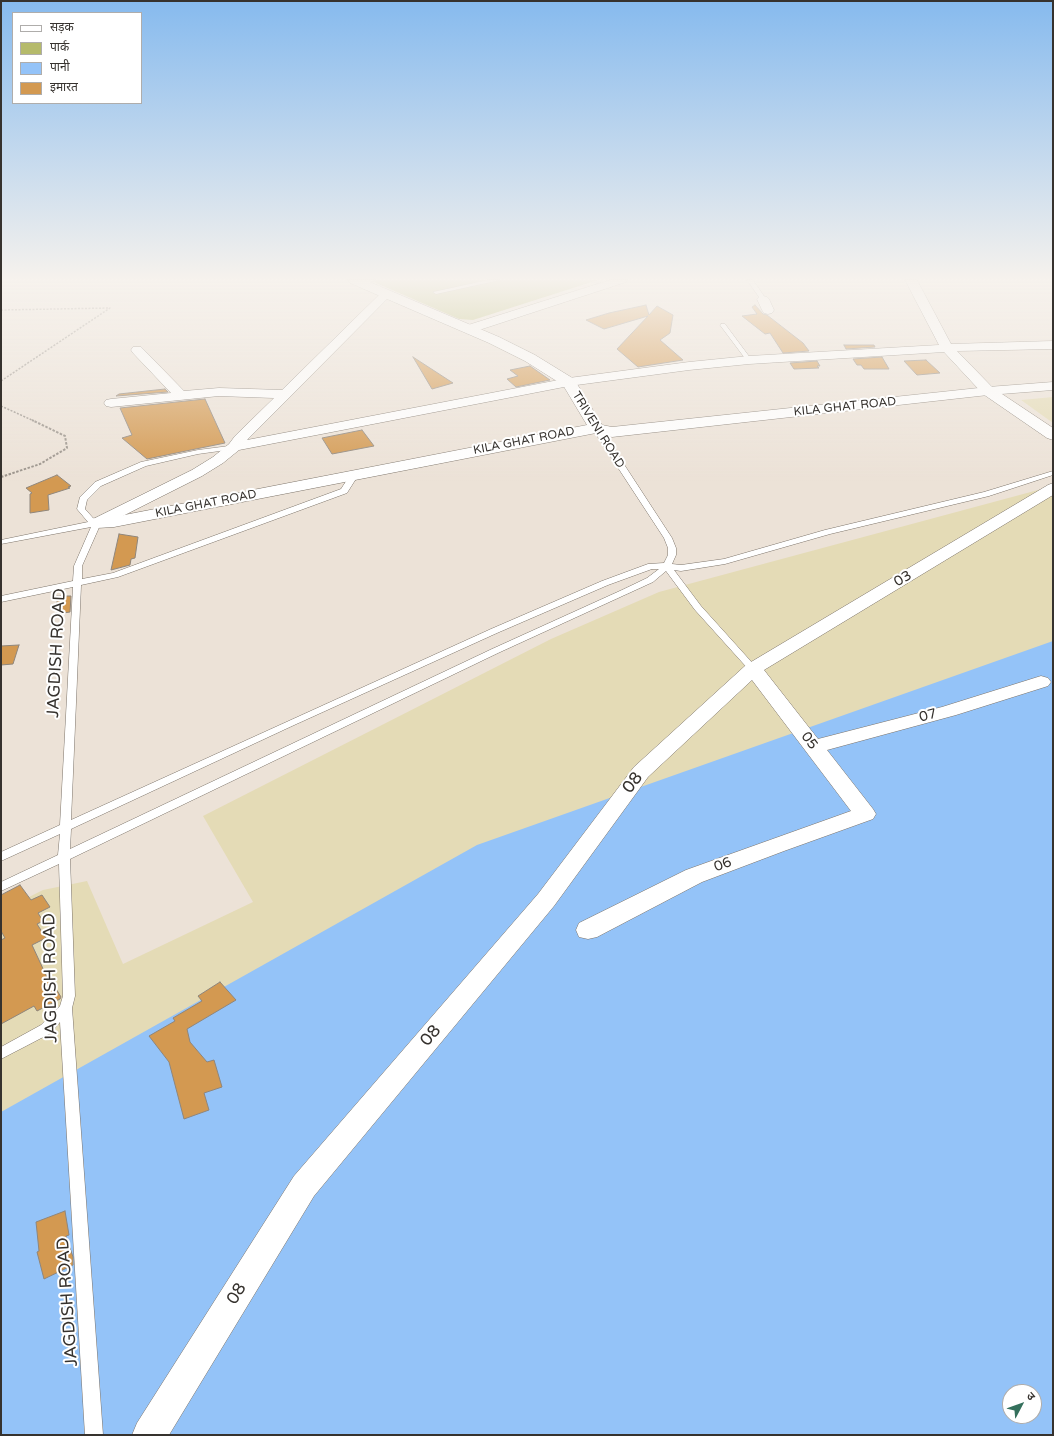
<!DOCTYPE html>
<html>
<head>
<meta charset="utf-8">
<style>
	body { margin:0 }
	#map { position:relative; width:1054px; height:1436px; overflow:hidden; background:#ece2d7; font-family:"Varela Round","Noto Sans Devanagari",sans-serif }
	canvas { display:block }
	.frame { position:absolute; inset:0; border:2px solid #36322e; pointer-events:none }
	.legend { position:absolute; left:12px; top:12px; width:130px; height:92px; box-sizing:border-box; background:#fff; border:1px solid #afadab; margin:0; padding:5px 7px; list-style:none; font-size:12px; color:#36322e }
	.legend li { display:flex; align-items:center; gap:8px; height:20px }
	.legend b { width:20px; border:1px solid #afadab }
	.north { position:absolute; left:1002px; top:1384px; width:40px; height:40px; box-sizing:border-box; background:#fff; border:1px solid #afadab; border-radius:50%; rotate:49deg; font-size:11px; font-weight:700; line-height:16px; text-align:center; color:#36322e }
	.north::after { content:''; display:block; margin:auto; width:14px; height:18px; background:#34705c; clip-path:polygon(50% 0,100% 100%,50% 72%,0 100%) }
</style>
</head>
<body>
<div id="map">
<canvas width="1054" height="1436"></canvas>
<div class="frame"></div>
<ul class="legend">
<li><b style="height:5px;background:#fff"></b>सड़क</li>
<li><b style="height:11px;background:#b5ba6b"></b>पार्क</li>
<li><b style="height:11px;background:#94c3f8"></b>पानी</li>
<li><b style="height:11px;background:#d39951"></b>इमारत</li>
</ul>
<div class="north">उ</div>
</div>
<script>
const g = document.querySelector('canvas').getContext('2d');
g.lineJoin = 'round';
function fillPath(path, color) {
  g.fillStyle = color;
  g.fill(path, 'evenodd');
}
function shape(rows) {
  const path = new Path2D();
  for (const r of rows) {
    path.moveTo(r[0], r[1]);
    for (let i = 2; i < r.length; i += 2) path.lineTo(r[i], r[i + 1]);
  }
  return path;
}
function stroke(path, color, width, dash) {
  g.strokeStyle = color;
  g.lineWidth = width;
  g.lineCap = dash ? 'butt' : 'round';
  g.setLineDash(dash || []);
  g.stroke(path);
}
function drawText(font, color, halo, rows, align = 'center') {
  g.font = font + ' "Varela Round",sans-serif';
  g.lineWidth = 4;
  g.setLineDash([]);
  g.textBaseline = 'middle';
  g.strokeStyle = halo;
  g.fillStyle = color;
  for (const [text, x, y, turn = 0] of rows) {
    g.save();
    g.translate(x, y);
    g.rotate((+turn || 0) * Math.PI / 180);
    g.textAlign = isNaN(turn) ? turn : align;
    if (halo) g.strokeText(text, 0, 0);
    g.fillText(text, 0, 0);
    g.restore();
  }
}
const green = shape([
	[369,280,598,280,473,320,459,319]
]);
const sand = shape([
	[1053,397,1053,423,1021,400],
	[1053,486,1053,1057,1,1435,1,911,43,890,87,881,123,964,253,902,203,816,551,639,659,592]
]);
const water = shape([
	[1053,641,1053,1435,1,1435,1,1112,477,845],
	[1010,1392,1034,1392,1034,1416,1010,1416]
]);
const building = shape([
	[646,305,649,315,657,306,673,315,670,333,660,340,683,360,638,367,617,349,648,316,604,329,586,320,609,313,646,305],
	[755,305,763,314,767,315,803,343,809,351,783,353,770,333,765,334,742,316,757,314,752,307,755,305],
	[844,345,874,345,875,347,846,349,844,345],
	[413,357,453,383,432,389,413,357],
	[882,357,889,369,864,369,861,365,857,365,853,359,882,357],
	[926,360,940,373,917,375,904,361,926,360],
	[817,361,820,366,817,366,819,368,794,369,790,363,817,361],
	[530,366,550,380,516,387,507,379,518,376,510,370,530,366],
	[165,389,168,392,116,396,119,394,165,389],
	[205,399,225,443,147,459,122,438,132,435,120,408,205,399],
	[362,430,374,446,332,454,322,438,362,430],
	[57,475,71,486,68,487,70,488,48,495,49,510,30,513,30,494,32,493,26,488,57,475],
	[119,534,138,537,135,558,131,559,130,565,111,570,119,534],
	[57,596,71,596,70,612,57,614,57,596],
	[19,645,13,664,1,665,1,646,19,645],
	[20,885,31,900,42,895,50,907,38,913,43,921,37,924,46,938,32,945,52,988,55,987,61,997,60,999,37,1011,34,1006,1,1024,1,940,5,938,1,931,1,895,20,885],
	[220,982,236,1000,187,1029,190,1042,207,1062,214,1060,222,1087,204,1093,209,1110,184,1119,169,1062,149,1036,175,1021,173,1018,202,1001,198,996,220,982],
	[65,1211,69,1235,66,1236,73,1257,73,1265,44,1279,37,1252,39,1251,36,1222,65,1211]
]);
const pathFar1 = shape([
	[1,310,110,308,1,381],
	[1,406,34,421]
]);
const path = shape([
	[1,477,40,464,67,448,65,436,32,420]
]);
const service = shape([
	[366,280,376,280,361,285,358,283,366,280],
	[488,280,500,280,436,294,433,292,488,280],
	[747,280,753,280,766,299,765,300,761,300,747,280],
	[721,324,725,324,751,359,751,361,747,361,720,325,721,324],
	[593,426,599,426,672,538,676,548,676,555,672,564,681,565,724,559,825,530,984,492,1053,471,1053,475,989,496,830,534,725,564,681,571,674,570,701,606,756,667,758,669,756,671,750,671,695,610,666,571,653,582,498,653,70,859,75,996,72,1008,103,1435,85,1435,60,1022,51,1033,1,1059,1,1047,41,1025,60,1006,63,996,59,864,1,891,1,882,58,855,60,834,1,861,1,852,60,825,73,587,1,602,1,596,73,581,74,566,91,527,1,544,1,540,88,522,77,509,80,497,95,482,141,462,198,450,237,445,237,449,234,449,198,454,146,466,101,486,87,500,85,509,93,518,101,523,82,566,82,579,113,573,341,489,352,472,355,472,359,474,347,493,118,577,81,585,71,820,491,629,602,581,648,564,664,563,668,555,668,548,664,538,592,428,593,426],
	[652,569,659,569,647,578,622,590,492,649,70,849,71,829,292,726,497,633,608,585,652,569]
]);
const minor = shape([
	[610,280,628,280,626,282,473,332,465,332,463,329,465,326,610,280],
	[905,280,917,280,951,344,1053,341,1053,349,957,351,993,388,995,391,993,394,988,395,983,394,944,352,749,364,689,370,569,386,239,450,223,463,202,476,103,526,97,528,91,526,89,523,91,520,192,470,213,457,229,444,235,436,274,398,219,396,111,407,106,406,104,403,106,400,111,399,171,393,133,353,131,350,133,347,141,347,184,391,219,388,282,390,382,292,390,292,392,294,390,296,247,440,569,378,689,362,749,356,939,345,905,280],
	[763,296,767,297,769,299,774,310,772,313,768,314,764,313,762,310,757,299,759,297,763,296],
	[1053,483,1053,495,764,670,818,739,942,707,1041,676,1048,678,1051,682,1048,686,956,715,827,750,873,809,876,814,873,819,784,851,702,882,597,937,588,939,579,937,576,930,579,923,686,870,851,811,752,680,648,777,554,906,314,1196,169,1435,132,1435,137,1423,294,1176,538,894,634,767,746,665,1048,485,1053,483]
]);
const tertiary = shape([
	[988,387,993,388,1053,428,1053,440,1047,438,983,394,981,391,983,388,988,387]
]);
const secondary = shape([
	[348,280,365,280,499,337,535,355,574,379,602,425,612,427,988,387,1053,382,1053,390,988,395,612,437,596,433,114,527,97,528,91,527,88,523,91,519,97,518,114,517,587,425,563,385,525,361,489,343,350,283,348,280]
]);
const farStreetnames = [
	["KILA GHAT ROAD",845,407,-6],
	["TRIVENI ROAD",598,430,58],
	["KILA GHAT ROAD",524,441,-11],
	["KILA GHAT ROAD",206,504,-11]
];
const streetNames = [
	["03",903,579,-31],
	["07",928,716,-15],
	["05",809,741,52],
	["06",723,865,-21]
];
const nearStreetnames = [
	["JAGDISH ROAD",57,653,-87],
	["08",633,783,-52],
	["JAGDISH ROAD",51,978,-91],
	["08",431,1036,-50],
	["08",237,1294,-58],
	["JAGDISH ROAD",68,1302,-94]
];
fillPath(green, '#b5ba6b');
fillPath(sand, '#e4dbb6');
fillPath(water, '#94c3f8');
fillPath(building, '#d39951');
stroke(building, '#8f867c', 1);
stroke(service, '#7d746a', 1);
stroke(minor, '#7d746a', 1);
stroke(tertiary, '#7d746a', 1);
stroke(secondary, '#7d746a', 1);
stroke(pathFar1, '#9a938b', 1.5, [2, 1.5]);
stroke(path, '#9a938b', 2, [2.5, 1.5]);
fillPath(service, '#fff');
fillPath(minor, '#fff');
fillPath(tertiary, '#fff');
fillPath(secondary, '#fff');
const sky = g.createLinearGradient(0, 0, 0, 481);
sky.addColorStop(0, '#86baee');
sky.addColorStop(0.58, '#f6f2ed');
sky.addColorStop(1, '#f6f2ed00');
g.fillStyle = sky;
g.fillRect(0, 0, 1054, 481);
drawText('12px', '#36322e', '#fff', farStreetnames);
drawText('14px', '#36322e', '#fff', streetNames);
drawText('17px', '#36322e', '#fff', nearStreetnames);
</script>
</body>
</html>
